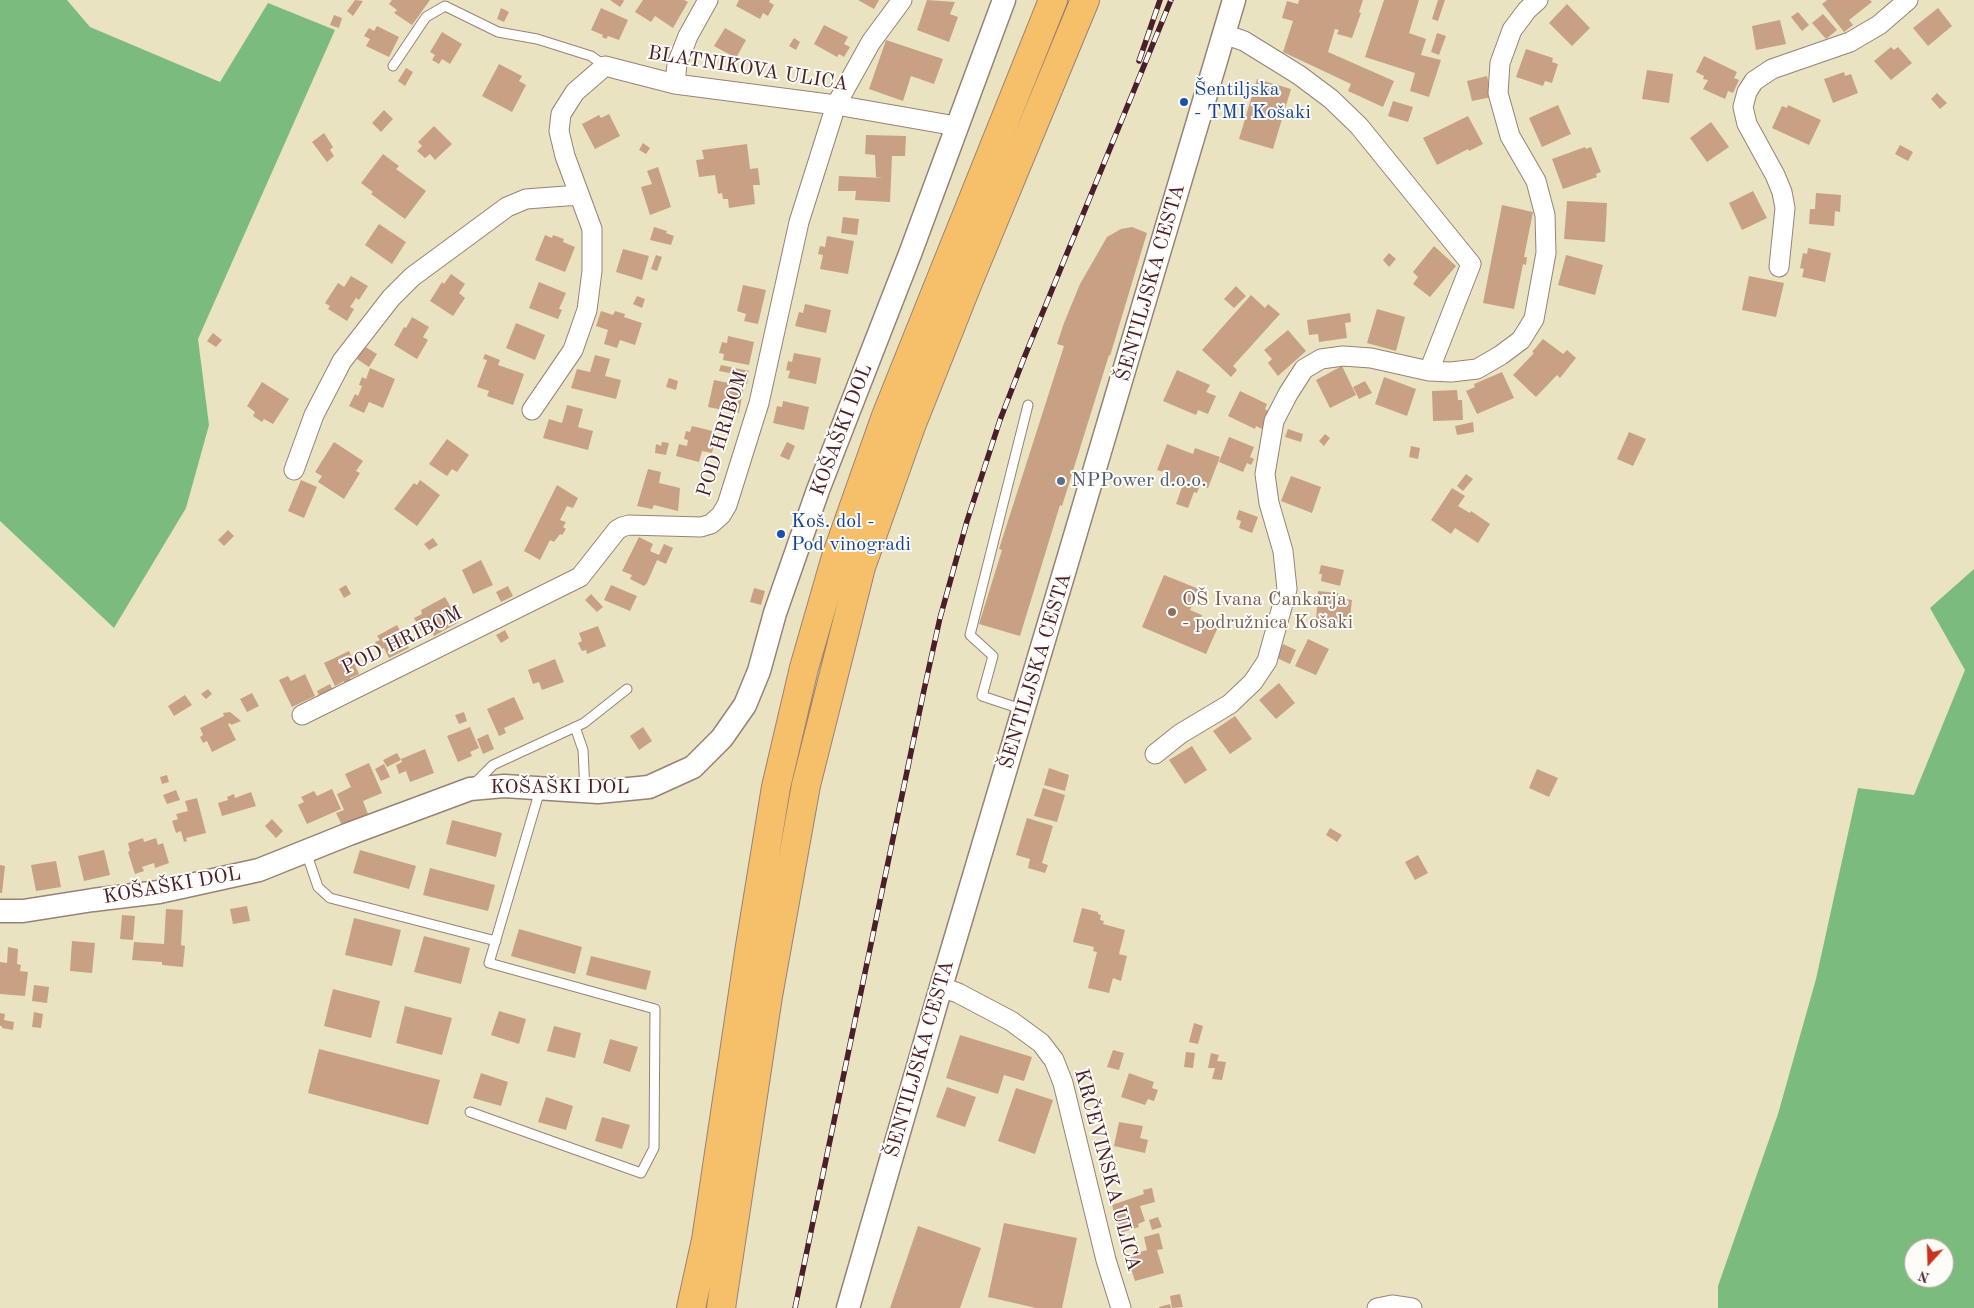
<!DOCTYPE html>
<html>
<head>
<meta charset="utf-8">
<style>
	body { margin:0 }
	#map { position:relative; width:1974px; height:1308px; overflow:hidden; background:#e9e3c1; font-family:"Old Standard TT",serif }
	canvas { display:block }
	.north { position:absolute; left:1904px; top:1238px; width:50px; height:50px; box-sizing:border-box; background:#fdfcf7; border:1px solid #b5a4a5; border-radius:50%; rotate:200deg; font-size:14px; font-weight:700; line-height:20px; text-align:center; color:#4a1f2b }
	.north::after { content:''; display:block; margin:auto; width:18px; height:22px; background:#c8321e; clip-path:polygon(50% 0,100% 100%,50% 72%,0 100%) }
</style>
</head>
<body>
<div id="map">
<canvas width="1974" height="1308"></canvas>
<div class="north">N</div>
</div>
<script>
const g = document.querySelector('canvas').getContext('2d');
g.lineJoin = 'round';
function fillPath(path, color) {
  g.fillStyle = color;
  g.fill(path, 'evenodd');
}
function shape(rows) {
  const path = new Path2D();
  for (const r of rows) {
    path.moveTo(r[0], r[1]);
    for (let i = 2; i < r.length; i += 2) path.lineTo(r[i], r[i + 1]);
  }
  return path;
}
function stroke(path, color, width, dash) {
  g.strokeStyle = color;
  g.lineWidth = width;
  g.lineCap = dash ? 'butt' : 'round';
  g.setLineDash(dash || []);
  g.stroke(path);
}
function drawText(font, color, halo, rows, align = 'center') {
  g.font = font + ' "Old Standard TT",serif';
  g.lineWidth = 4;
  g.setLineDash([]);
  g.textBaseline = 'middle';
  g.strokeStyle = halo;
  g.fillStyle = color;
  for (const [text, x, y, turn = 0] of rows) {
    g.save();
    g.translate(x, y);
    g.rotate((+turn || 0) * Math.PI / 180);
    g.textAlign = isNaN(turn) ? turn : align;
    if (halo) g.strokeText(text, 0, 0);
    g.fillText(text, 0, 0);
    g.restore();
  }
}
const forest = shape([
	[0,0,67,0,90,27,220,82,268,3,335,30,198,339,209,425,186,508,114,628,0,521],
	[1974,569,1974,1308,1718,1308,1718,1286,1778,1114,1816,979,1858,788,1914,795,1965,670,1930,608],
	[1914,1248,1944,1248,1944,1278,1914,1278]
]);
const building = shape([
	[355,0,363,1,353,16,347,11],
	[392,0,430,0,412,25,394,13,397,10,389,4],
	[610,0,623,0,624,1,620,7],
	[643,0,684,0,688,2,673,28,655,16,651,22,635,12],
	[739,0,770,0,769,2,774,5,768,16,763,13,760,19,736,6],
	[858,0,879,0,874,9],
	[927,0,955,2,950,14,958,17,949,42,917,30],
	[1299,0,1363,0,1359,12,1361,13,1352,38,1337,34,1339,30,1335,29,1328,52,1394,81,1383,107,1348,91,1351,84,1283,52,1293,21,1282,18,1287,1,1298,4],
	[1384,0,1419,0,1409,33,1426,39,1421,55,1441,60,1429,97,1410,91,1415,73,1365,57],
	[1438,0,1445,0,1438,21,1432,19],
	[1827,0,1870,0,1872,2,1849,20,1853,25,1844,32,1822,4],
	[1567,4,1590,28,1572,46,1549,23],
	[501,8,509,12,504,22,497,19],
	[601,8,628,20,619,40,608,36,606,39,602,37,603,35,591,30],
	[1938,8,1952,26,1928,46,1913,28],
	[1798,12,1809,25,1802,31,1791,17],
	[1823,14,1837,30,1826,39,1812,23],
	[334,15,342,18,339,28,330,25],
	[1780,20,1786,44,1756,50,1752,26],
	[824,25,848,37,844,44,850,47,844,57,839,54,837,57,814,44],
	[377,26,399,37,389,57,366,46,370,39,364,36,369,28,374,31],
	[725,28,746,40,736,58,714,46],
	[442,32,462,44,450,64,442,59,439,64,432,60,435,55,430,52],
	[1437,33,1446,36,1439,55,1431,52],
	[794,38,800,42,796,50,789,46],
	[886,40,943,59,934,84,911,76,903,101,869,89],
	[1891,47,1894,50,1898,47,1912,63,1891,80,1874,61],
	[1526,49,1553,58,1552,62,1558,64,1552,83,1545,81,1543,86,1516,77],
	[1704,56,1737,72,1734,78,1739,80,1733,93,1728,91,1725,99,1703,89,1708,80,1703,79,1704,76,1696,72],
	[499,64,522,76,519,81,526,85,512,112,482,96],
	[406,68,413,72,405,86,398,81],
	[1647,70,1673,74,1669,103,1642,99],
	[1844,72,1845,76,1851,74,1858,93,1833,103,1824,79],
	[1487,76,1492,97,1472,101,1467,81],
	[1257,79,1291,89,1273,149,1239,139],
	[1937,93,1947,103,1940,109,1931,99],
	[1393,101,1413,107,1408,122,1388,116],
	[1558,105,1571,134,1542,147,1529,118],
	[1788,105,1821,120,1809,145,1772,128,1782,106,1787,108],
	[384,110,393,119,381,132,372,123],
	[609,114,620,136,595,149,582,124,599,115,601,118],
	[1468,116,1483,144,1469,151,1468,149,1437,165,1423,138],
	[1711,122,1729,147,1707,162,1690,138],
	[434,126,452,144,435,160,430,154,425,158,417,151,422,146,418,142],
	[324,133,333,147,330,150,334,156,327,162,312,142],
	[866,135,906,136,905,156,892,156,890,202,855,200,856,191,838,191,839,176,883,178,876,177,875,155,865,154],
	[643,143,650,148,646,154,639,150],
	[747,144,750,169,758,168,760,185,753,185,755,204,729,208,728,199,723,199,722,193,718,194,715,175,699,177,696,160,704,159,702,150],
	[1900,145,1913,152,1908,161,1895,154],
	[1585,147,1586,149,1591,147,1601,172,1596,174,1597,177,1563,189,1552,159],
	[383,154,399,166,396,169,426,191,405,219,371,194,373,192,361,183],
	[658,167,671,207,650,215,641,187,652,184,647,171],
	[1753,191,1767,218,1742,230,1729,203],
	[1816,193,1841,195,1840,212,1835,211,1834,226,1809,224,1810,209,1815,209],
	[1567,201,1607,203,1605,242,1564,239],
	[1502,205,1533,212,1524,257,1527,257,1526,265,1523,264,1514,309,1483,303],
	[843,217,859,219,857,235,841,233],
	[379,224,406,242,392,264,365,245],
	[654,227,667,231,666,233,674,236,671,245,650,240],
	[1132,227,1147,233,1110,356,1109,355,1062,506,1060,505,1020,636,979,624,1002,550,999,549,1064,346,1057,344,1064,323,1080,284,1107,237,1121,229],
	[545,235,552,238,553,235,564,239,563,242,575,247,565,272,535,260],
	[827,236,854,241,848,274,820,269,823,255,818,254,820,246,825,247],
	[1434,246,1456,266,1430,297,1413,284,1418,277,1413,272],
	[1808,248,1831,253,1825,282,1802,277,1804,269,1800,268,1803,253,1807,254],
	[623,249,649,256,642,280,616,272],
	[1389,253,1396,259,1389,267,1383,260],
	[656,255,662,257,657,271,651,269],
	[1566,255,1603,265,1595,295,1558,285],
	[451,274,465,284,459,293,465,298,453,316,430,301,442,282,444,284],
	[351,276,368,286,359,300,356,298,350,307,354,309,347,321,328,309,330,306,325,303,338,283,344,287],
	[1749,276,1784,283,1776,317,1742,310],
	[539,282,566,293,559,309,562,310,558,319,529,308],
	[743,285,766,290,758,324,744,321,746,314,737,311],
	[1236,286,1246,296,1234,308,1224,299],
	[1251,295,1265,308,1268,304,1280,314,1233,366,1237,370,1231,377,1202,350],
	[637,296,645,299,642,308,633,304],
	[805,304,831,310,826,333,795,326,799,312,803,313],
	[1377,309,1405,317,1396,351,1367,343],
	[601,311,613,315,615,311,625,314,624,317,642,323,635,345,620,340,617,348,604,344,608,330,596,326],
	[1350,313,1351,322,1345,323,1347,338,1319,342,1318,334,1309,335,1307,320],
	[412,317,429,327,423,337,428,340,417,359,394,345,404,327,406,328],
	[516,323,545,335,535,360,506,348],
	[1288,330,1306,351,1278,376,1268,363,1272,359,1264,350],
	[213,333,222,340,216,347,207,341],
	[728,336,754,342,749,365,723,360,724,354,719,353,722,342,727,343],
	[1543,339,1563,354,1567,350,1576,358,1560,378,1557,375,1536,397,1513,375,1534,353,1532,352],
	[364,346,377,354,369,367,357,359],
	[794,353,821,358,816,384,788,378,790,371,786,370,788,361,792,362],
	[485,354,500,360,498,365,524,374,513,405,487,396,489,391,477,387,487,360,483,359],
	[595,355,610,359,605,376,621,380,616,399,571,388,577,369,590,372],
	[721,365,749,371,747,384,734,381,735,374,719,371],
	[1342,366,1356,395,1330,408,1316,380],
	[370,368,395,379,383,408,369,402,364,413,349,406,355,394,358,396,362,386,359,385,362,377,366,379],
	[1177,370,1210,385,1206,392,1216,396,1208,414,1198,410,1196,415,1163,401],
	[1502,372,1514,398,1477,414,1466,391,1475,387,1474,384],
	[1384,377,1416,389,1407,416,1375,404],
	[669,378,678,381,676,390,666,387],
	[714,380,744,386,739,413,708,407],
	[1365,381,1372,393,1359,399,1353,387],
	[262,382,289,399,273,424,264,419,262,422,253,416,255,412,247,406],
	[1457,390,1458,400,1462,400,1463,420,1433,421,1432,391],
	[1240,391,1267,404,1265,409,1270,412,1262,429,1256,426,1255,429,1228,416],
	[783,401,809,407,804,430,773,423,777,406,782,407],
	[567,405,583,409,578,427,593,431,588,450,543,438,549,419,562,423],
	[1473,422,1474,432,1457,435,1455,426],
	[692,426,717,432,712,453,702,451,699,462,676,456,679,444,687,446,688,440,684,439,686,431,690,432],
	[1288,429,1303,434,1301,442,1285,437],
	[1629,432,1646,439,1633,466,1617,459],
	[1325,434,1330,438,1324,446,1319,441],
	[1229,437,1254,447,1250,457,1254,459,1251,465,1247,463,1243,472,1219,462],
	[447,439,469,455,457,472,452,469,447,476,429,464],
	[334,442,363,461,356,471,360,473,344,499,318,482,322,476,315,472],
	[662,442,669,443,666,455,655,453,656,444,661,446],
	[787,442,795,446,789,460,780,456],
	[1167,444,1193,454,1195,448,1220,457,1208,488,1200,485,1197,493,1194,492,1188,508,1176,504,1182,487,1164,481,1167,473,1157,470],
	[1411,446,1420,448,1418,459,1409,457],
	[648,469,661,472,659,483,680,488,678,511,654,505,652,509,637,506],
	[1466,474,1473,479,1463,491,1457,486],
	[1291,476,1321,487,1312,513,1281,501],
	[301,480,317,487,304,518,288,511],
	[420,480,440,495,417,526,394,509,414,483,417,485],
	[557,485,578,498,573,508,567,506,560,520,566,522,563,527,566,529,562,535,560,534,554,542,550,540,540,560,524,551],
	[1452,488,1465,496,1458,506,1470,513,1471,511,1490,524,1478,543,1455,528,1451,534,1431,520],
	[1239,510,1258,517,1252,533,1239,528,1241,521,1236,519],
	[228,530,234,536,224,546,218,540],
	[639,537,653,544,650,551,659,555,664,544,673,548,666,564,657,560,647,583,644,586,630,579,632,575,622,571],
	[433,538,438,545,429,550,424,544],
	[481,560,493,585,473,594,462,570],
	[1321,565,1344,570,1340,586,1321,581,1322,574,1319,574],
	[1164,575,1199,589,1190,610,1202,615,1200,619,1218,627,1206,654,1142,627],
	[346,585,351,594,344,598,339,589],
	[611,585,637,596,630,611,604,600],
	[508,586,513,596,501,602,496,592],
	[754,588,765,591,761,605,750,602],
	[1318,591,1338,593,1338,598,1352,600,1350,618,1343,617,1342,623,1316,621],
	[591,594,603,607,597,612,585,600],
	[445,597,459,622,434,636,429,627,421,631,414,618,422,614,421,610],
	[397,625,409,648,389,658,384,648,379,650,375,642,380,640,377,636],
	[598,626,606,646,587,654,586,650,582,651,578,643,582,641,579,633],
	[505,630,509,638,501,643,496,635],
	[1308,639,1329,649,1316,675,1295,666],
	[1283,644,1296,650,1290,664,1277,658],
	[349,651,359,674,350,678,351,681,345,684,344,681,335,686,324,663],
	[555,659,564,682,542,690,539,682,533,684,528,670],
	[305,674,315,696,292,707,279,680,288,676,291,681],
	[1279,683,1295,703,1276,719,1259,700],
	[330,684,335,695,322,702,317,691],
	[208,689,212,694,206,699,201,694],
	[252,693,259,706,247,712,240,699],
	[185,695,192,705,174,716,168,706],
	[514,697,524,719,504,728,506,733,499,736,487,709],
	[230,712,241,721,231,725,230,723,228,724,236,740,212,752,207,741,203,743,200,737,203,735,200,728,224,716,223,713],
	[464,712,467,721,459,724,455,715],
	[1235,716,1252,739,1230,754,1213,731],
	[470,727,479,748,470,752,472,756,458,762,447,736],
	[643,727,652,741,639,750,630,736],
	[488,734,494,749,483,754,477,739],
	[1192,746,1207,770,1185,784,1169,760],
	[425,749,434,773,410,782,406,771,399,774,396,765,402,762,401,759],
	[397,753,401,760,387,767,383,760],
	[369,763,382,793,363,801,368,814,342,825,336,813,344,810,337,794,351,787,345,774],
	[384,764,390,777,381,781,375,769],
	[1049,768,1069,775,1065,791,1044,785],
	[1537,769,1558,778,1549,797,1529,788],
	[167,775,169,782,162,784,160,777],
	[1043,788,1065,795,1057,822,1034,816],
	[332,789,341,809,307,824,298,805,304,802,301,797,314,791,317,796],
	[176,790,180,800,167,804,163,795],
	[251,792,256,806,222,816,218,803,228,800,227,797,234,794,235,798],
	[197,798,206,833,186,838,187,841,184,842,181,831,176,833,172,821,178,819,176,814,188,811,185,801],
	[1027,818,1053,826,1042,863,1048,865,1045,873,1028,868,1030,859,1016,855],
	[272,819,283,831,276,838,265,826],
	[452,820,502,833,496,857,446,844],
	[1330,828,1342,835,1337,842,1326,835],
	[143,838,144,842,156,838,158,845,163,843,169,863,155,868,154,863,142,867,144,871,135,874,128,852,130,851,128,843],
	[104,850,110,875,84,881,78,856],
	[360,850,416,866,409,889,353,873],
	[1418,855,1428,873,1415,880,1405,862],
	[56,861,61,887,36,891,31,865],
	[0,865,5,866,2,893,0,893],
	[430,868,495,885,488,911,423,895],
	[247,906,250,921,233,924,230,909],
	[1082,908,1098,912,1098,914,1101,915,1100,920,1104,921,1103,924,1125,930,1119,954,1127,956,1121,981,1113,978,1109,993,1088,988,1097,952,1093,951,1094,947,1073,942],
	[166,909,183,910,181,945,185,946,183,967,162,965,162,962,132,960,134,942,164,944],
	[122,915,135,916,133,940,120,939],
	[354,918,401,930,392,966,345,955],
	[519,929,582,947,575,974,511,956],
	[424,936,470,948,461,984,414,972],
	[72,941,95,943,92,973,70,971],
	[8,947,18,949,17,964,21,965,20,971,28,972,25,996,0,994,0,962,7,963],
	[591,956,651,971,646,990,586,975],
	[34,985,49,987,47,1003,32,1001],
	[333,989,380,1001,371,1038,324,1026],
	[405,1006,452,1018,442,1055,396,1043],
	[499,1011,526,1019,519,1044,491,1035],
	[34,1012,43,1014,41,1028,32,1027],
	[0,1013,5,1014,4,1020,14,1022,13,1030,2,1028,2,1026,0,1026],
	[1194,1023,1203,1026,1198,1044,1189,1042],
	[554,1026,581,1033,575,1058,547,1051],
	[960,1035,1032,1057,1024,1081,1004,1075,998,1094,946,1078],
	[610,1039,638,1047,630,1072,603,1063],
	[319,1049,440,1080,428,1125,308,1093],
	[1113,1050,1124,1053,1119,1070,1107,1067],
	[1186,1052,1195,1053,1193,1068,1184,1067],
	[1211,1053,1219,1055,1217,1061,1226,1062,1222,1080,1212,1079,1215,1068,1208,1068],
	[481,1073,508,1082,501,1106,473,1098],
	[1129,1073,1154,1082,1152,1088,1158,1090,1154,1101,1148,1099,1145,1105,1121,1097],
	[947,1087,976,1097,965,1127,936,1117],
	[1016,1088,1053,1100,1035,1154,998,1141],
	[546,1097,573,1106,566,1130,538,1122],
	[602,1117,630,1125,622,1149,595,1141],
	[1119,1122,1143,1126,1140,1138,1148,1140,1145,1153,1114,1146],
	[1152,1188,1155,1202,1140,1206,1145,1221,1138,1224,1139,1227,1120,1233,1112,1205,1144,1194,1143,1190],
	[1158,1217,1162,1227,1152,1230,1149,1220],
	[1004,1223,1077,1238,1062,1308,1036,1308,988,1297],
	[918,1226,981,1248,960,1308,890,1308],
	[1159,1233,1163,1249,1157,1250,1164,1273,1135,1281,1127,1256,1147,1250,1144,1237],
	[1180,1294,1183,1307,1172,1308,1170,1296],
	[1170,1304,1171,1308,1159,1308,1159,1307]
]);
const service = shape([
	[393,66,426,17,445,6,498,32,537,39,591,56,605,66],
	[1024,710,982,696,993,656,970,635,1028,405],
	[575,727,583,750,585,791],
	[473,785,493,765,584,723,627,689],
	[306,852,318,887,330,898,496,941],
	[470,1112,641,1173,654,1148,655,1009,489,963,540,790]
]);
const minor = shape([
	[1224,34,1244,41,1299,75,1331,99,1359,126,1471,264,1429,371],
	[675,84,677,64,688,36,708,0],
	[1779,267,1785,208,1782,192,1775,175,1747,124,1743,107,1747,92,1754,81,1772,69,1850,42,1879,25,1908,0],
	[532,410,573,350,587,310,592,271,592,229,565,156,559,131,561,114,575,92,605,66,675,84,836,105,956,126],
	[294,470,314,415,342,361,391,298,412,277,507,207,526,199,579,195],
	[302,715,580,577,617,530,622,527,629,525,701,527,711,524,721,515,727,505,759,403,799,222,836,105,871,42,902,0],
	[1155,754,1180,734,1230,704,1253,682,1267,661,1287,589,1283,551,1269,503,1265,474,1274,421,1288,394,1304,369,1321,359,1343,356,1371,358,1429,371,1451,372,1477,369,1501,355,1521,340,1534,319,1546,253,1545,215,1536,181,1510,136,1498,93,1500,63,1512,30,1527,10,1538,0],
	[941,987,958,993,1011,1021,1041,1043,1054,1060,1063,1083,1106,1260,1121,1308],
	[1377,1308,1392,1305,1412,1308]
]);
const tertiary = shape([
	[0,911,23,911,93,900,159,892,259,870,349,834,470,789,504,786,598,792,649,787,693,767,722,738,745,705,759,671,775,613,818,490,910,254,1004,0],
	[848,1308,941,987,1234,0]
]);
const trunk = shape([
	[691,1308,706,1240,750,946,776,787,804,668,836,557,886,416,1053,0],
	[721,1308,768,996,806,785,861,567,911,426,967,285,1085,0]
]);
const rail = shape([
	[1139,61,1160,0],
	[795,1308,924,690,940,618,967,521,1000,420,1024,358,1171,0]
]);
const markers = [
	[1184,102,5,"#1a4fb4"],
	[1061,481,5,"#5c6f8a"],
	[781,534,5,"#1a4fb4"],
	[1172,612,5,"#8d6e63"]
];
const streetNames = [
	["BLATNIKOVA ULICA",748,69,9],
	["ŠENTILJSKA CESTA",1151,283,-74],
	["KOŠAŠKI DOL",842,430,-69],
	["POD HRIBOM",723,434,-73],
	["POD HRIBOM",402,641,-26],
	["ŠENTILJSKA CESTA",1036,671,-73],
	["KOŠAŠKI DOL",560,788],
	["KOŠAŠKI DOL",172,886,-10],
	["ŠENTILJSKA CESTA",920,1059,-74],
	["KRČEVINSKA ULICA",1107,1170,75]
];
const transitNames = [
	["Šentiljska",1194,90],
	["- TMI Košaki",1194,113],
	["Koš. dol -",791,522],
	["Pod vinogradi",791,545]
];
const serviceNames = [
	["NPPower d.o.o.",1071,481]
];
const educationNames = [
	["OŠ Ivana Cankarja",1182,600],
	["- podružnica Košaki",1182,623]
];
fillPath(forest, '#7bbc7e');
fillPath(building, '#c8a185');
stroke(service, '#9a8176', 11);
stroke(minor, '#9a8176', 21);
stroke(tertiary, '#9a8176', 25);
stroke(trunk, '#9a8176', 30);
stroke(service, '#fff', 9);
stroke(minor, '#fff', 19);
stroke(tertiary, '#fff', 22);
stroke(trunk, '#f6c06b', 28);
stroke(rail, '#4a1f2b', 5.5);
stroke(rail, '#fdfcf7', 4, [11]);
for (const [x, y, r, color] of markers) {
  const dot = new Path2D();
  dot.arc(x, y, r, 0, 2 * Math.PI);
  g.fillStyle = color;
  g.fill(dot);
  stroke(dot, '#fdfcf7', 2);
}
drawText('20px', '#4a1f2b', '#fdfcf7', streetNames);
drawText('20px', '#164399', '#fdfcf7', transitNames, 'left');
drawText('20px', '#4e5e75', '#fdfcf7', serviceNames, 'left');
drawText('20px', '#785e54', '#fdfcf7', educationNames, 'left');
</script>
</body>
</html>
